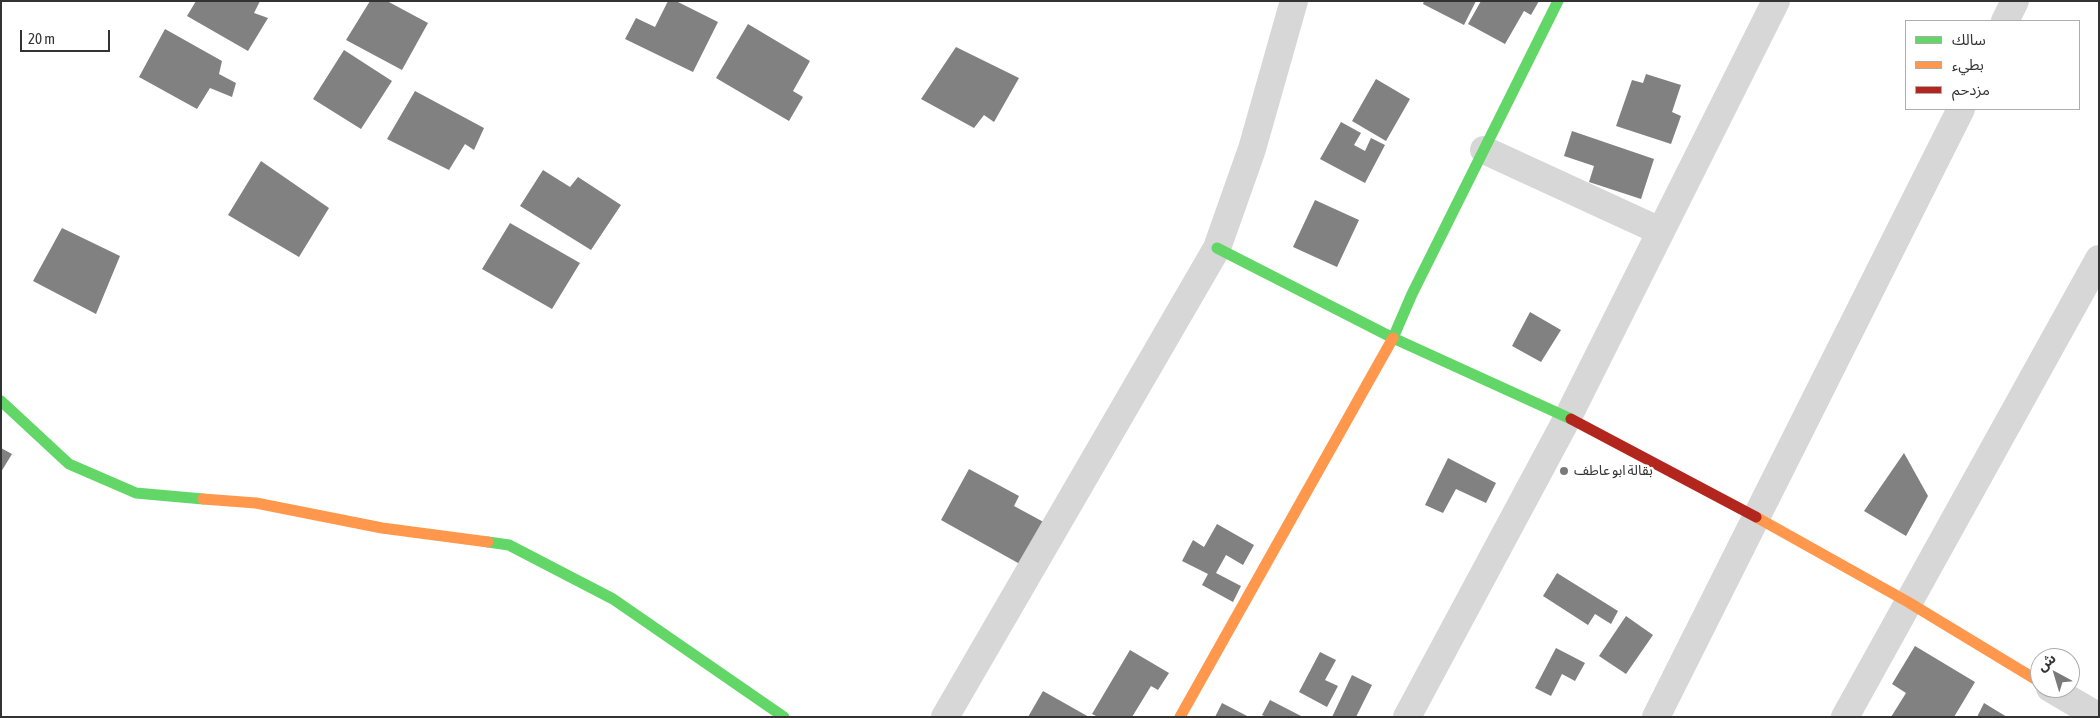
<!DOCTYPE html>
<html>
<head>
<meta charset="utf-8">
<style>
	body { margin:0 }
	#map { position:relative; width:2100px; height:718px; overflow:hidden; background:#fff; font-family:"Asap Condensed","Noto Sans Arabic",sans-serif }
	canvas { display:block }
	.frame { position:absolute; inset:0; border:2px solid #333; pointer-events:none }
	.legend { position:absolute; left:1905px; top:20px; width:175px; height:90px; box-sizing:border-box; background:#fff; border:1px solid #adadad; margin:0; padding:6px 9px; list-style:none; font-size:15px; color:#333 }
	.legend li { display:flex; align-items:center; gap:10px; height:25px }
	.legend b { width:25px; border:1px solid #adadad }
	.north { position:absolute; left:2030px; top:648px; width:50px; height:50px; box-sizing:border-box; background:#fff; border:1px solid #adadad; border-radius:50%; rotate:321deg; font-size:14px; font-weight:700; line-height:20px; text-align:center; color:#333 }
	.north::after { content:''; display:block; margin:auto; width:18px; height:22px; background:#7a7a7a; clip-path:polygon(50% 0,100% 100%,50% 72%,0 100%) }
	.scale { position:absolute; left:20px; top:30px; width:90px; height:22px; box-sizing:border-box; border:2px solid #333; border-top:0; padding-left:6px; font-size:15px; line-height:18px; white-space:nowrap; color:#333; -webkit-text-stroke:4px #fff; paint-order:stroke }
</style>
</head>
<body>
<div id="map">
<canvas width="2100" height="718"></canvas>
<div class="frame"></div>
<ul class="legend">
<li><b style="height:6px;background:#63d668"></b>سالك</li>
<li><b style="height:6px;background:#ff974d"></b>بطيء</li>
<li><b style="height:6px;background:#b3261e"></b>مزدحم</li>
</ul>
<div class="north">ش</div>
<div class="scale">20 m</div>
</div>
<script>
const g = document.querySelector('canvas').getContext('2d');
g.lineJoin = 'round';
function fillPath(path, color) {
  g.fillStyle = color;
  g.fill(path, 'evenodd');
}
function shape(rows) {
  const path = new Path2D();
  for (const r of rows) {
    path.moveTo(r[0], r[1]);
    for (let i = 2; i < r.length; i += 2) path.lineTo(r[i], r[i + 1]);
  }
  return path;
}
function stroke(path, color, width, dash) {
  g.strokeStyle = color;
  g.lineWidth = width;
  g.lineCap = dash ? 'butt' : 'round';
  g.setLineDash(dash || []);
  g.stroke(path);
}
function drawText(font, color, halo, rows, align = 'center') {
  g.font = font + ' "Asap Condensed","Noto Sans Arabic",sans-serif';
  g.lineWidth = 5;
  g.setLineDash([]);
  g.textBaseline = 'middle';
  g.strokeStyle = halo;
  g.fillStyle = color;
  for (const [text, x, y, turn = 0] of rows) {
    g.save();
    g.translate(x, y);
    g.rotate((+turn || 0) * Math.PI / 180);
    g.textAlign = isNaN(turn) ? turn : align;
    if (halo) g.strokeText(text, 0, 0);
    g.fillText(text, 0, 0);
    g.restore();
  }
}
const building = shape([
	[196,1,260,1,254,13,268,18,248,51,187,16],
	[370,1,387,1,428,23,402,70,346,40],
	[668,1,676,1,718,22,693,72,625,39,636,18,655,27],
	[1424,1,1476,1,1464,25,1423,4],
	[1481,1,1539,1,1531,15,1524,11,1505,44,1468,24],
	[748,24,810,61,793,91,803,97,789,121,716,78],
	[165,29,222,61,219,74,236,83,232,97,210,88,197,109,139,77],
	[956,47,1019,78,994,122,984,115,974,128,921,99],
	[344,50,392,81,361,129,313,99],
	[1646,74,1681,85,1672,112,1681,116,1671,144,1616,126,1632,80,1643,83],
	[1376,79,1410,99,1386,141,1352,121],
	[415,91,484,128,474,150,465,144,449,170,387,139],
	[1341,122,1361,133,1354,145,1365,151,1371,138,1385,145,1365,183,1320,159],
	[1572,131,1654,159,1641,199,1589,182,1594,166,1564,156],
	[261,161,329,208,299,257,228,215],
	[543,170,570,187,578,177,621,205,591,250,520,206],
	[1315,200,1359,220,1337,267,1293,247],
	[510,223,580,263,552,309,482,269],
	[62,228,120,256,96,314,33,281],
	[1530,312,1561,330,1541,362,1512,346],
	[1,448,12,454,1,472],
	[1904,453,1928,496,1906,536,1864,511],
	[1448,458,1496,483,1486,503,1456,489,1443,513,1425,505],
	[969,469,1019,496,1014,506,1051,526,1027,568,941,520],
	[1217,524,1254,545,1243,565,1226,555,1216,573,1241,586,1233,602,1202,585,1208,574,1182,561,1193,540,1204,547],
	[1557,573,1618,611,1611,624,1595,614,1588,625,1543,596],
	[1626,616,1653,635,1626,674,1599,656],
	[1915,646,1975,682,1954,717,1891,717,1906,693,1892,684],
	[1556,648,1585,663,1575,681,1562,674,1551,696,1535,688],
	[1130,650,1169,673,1158,690,1151,686,1132,717,1098,717,1092,714],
	[1320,652,1336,660,1325,680,1338,686,1327,707,1299,692],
	[1352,675,1372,685,1356,717,1332,717],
	[1043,691,1089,717,1028,717],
	[1270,700,1303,717,1266,717,1262,715],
	[1222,703,1249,717,1215,717],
	[1984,703,2007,717,1977,717]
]);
const street = shape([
	[2005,21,2015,1],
	[1484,150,1660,231],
	[2050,688,2099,717],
	[945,717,1217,248,1252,149,1294,1],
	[1407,717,1568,417,1776,1],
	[1656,717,1961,109],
	[1845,717,2099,259]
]);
const fast = shape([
	[1217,248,1393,338,1571,419],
	[1393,338,1412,294,1558,1],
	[1,401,69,464,136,493,203,499],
	[488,542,509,545,613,599,784,717]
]);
const slow = shape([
	[203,499,256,503,382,528,488,542],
	[1756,517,1908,602,2040,682],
	[1180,717,1393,338]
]);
const jam = shape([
	[1571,419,1756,517]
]);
const markers = [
	[1564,471,5,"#7a7a7a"]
];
const poiNames = [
	["بقالة ابو عاطف",1574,471]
];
fillPath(building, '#818181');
stroke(street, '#d7d7d7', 28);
stroke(fast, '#63d668', 11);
stroke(slow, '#ff974d', 11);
stroke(jam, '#b3261e', 11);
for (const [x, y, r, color] of markers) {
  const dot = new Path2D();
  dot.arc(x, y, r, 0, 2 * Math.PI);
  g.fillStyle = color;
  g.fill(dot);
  stroke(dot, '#fff', 2);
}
drawText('14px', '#333', '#fff', poiNames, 'left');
</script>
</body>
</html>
